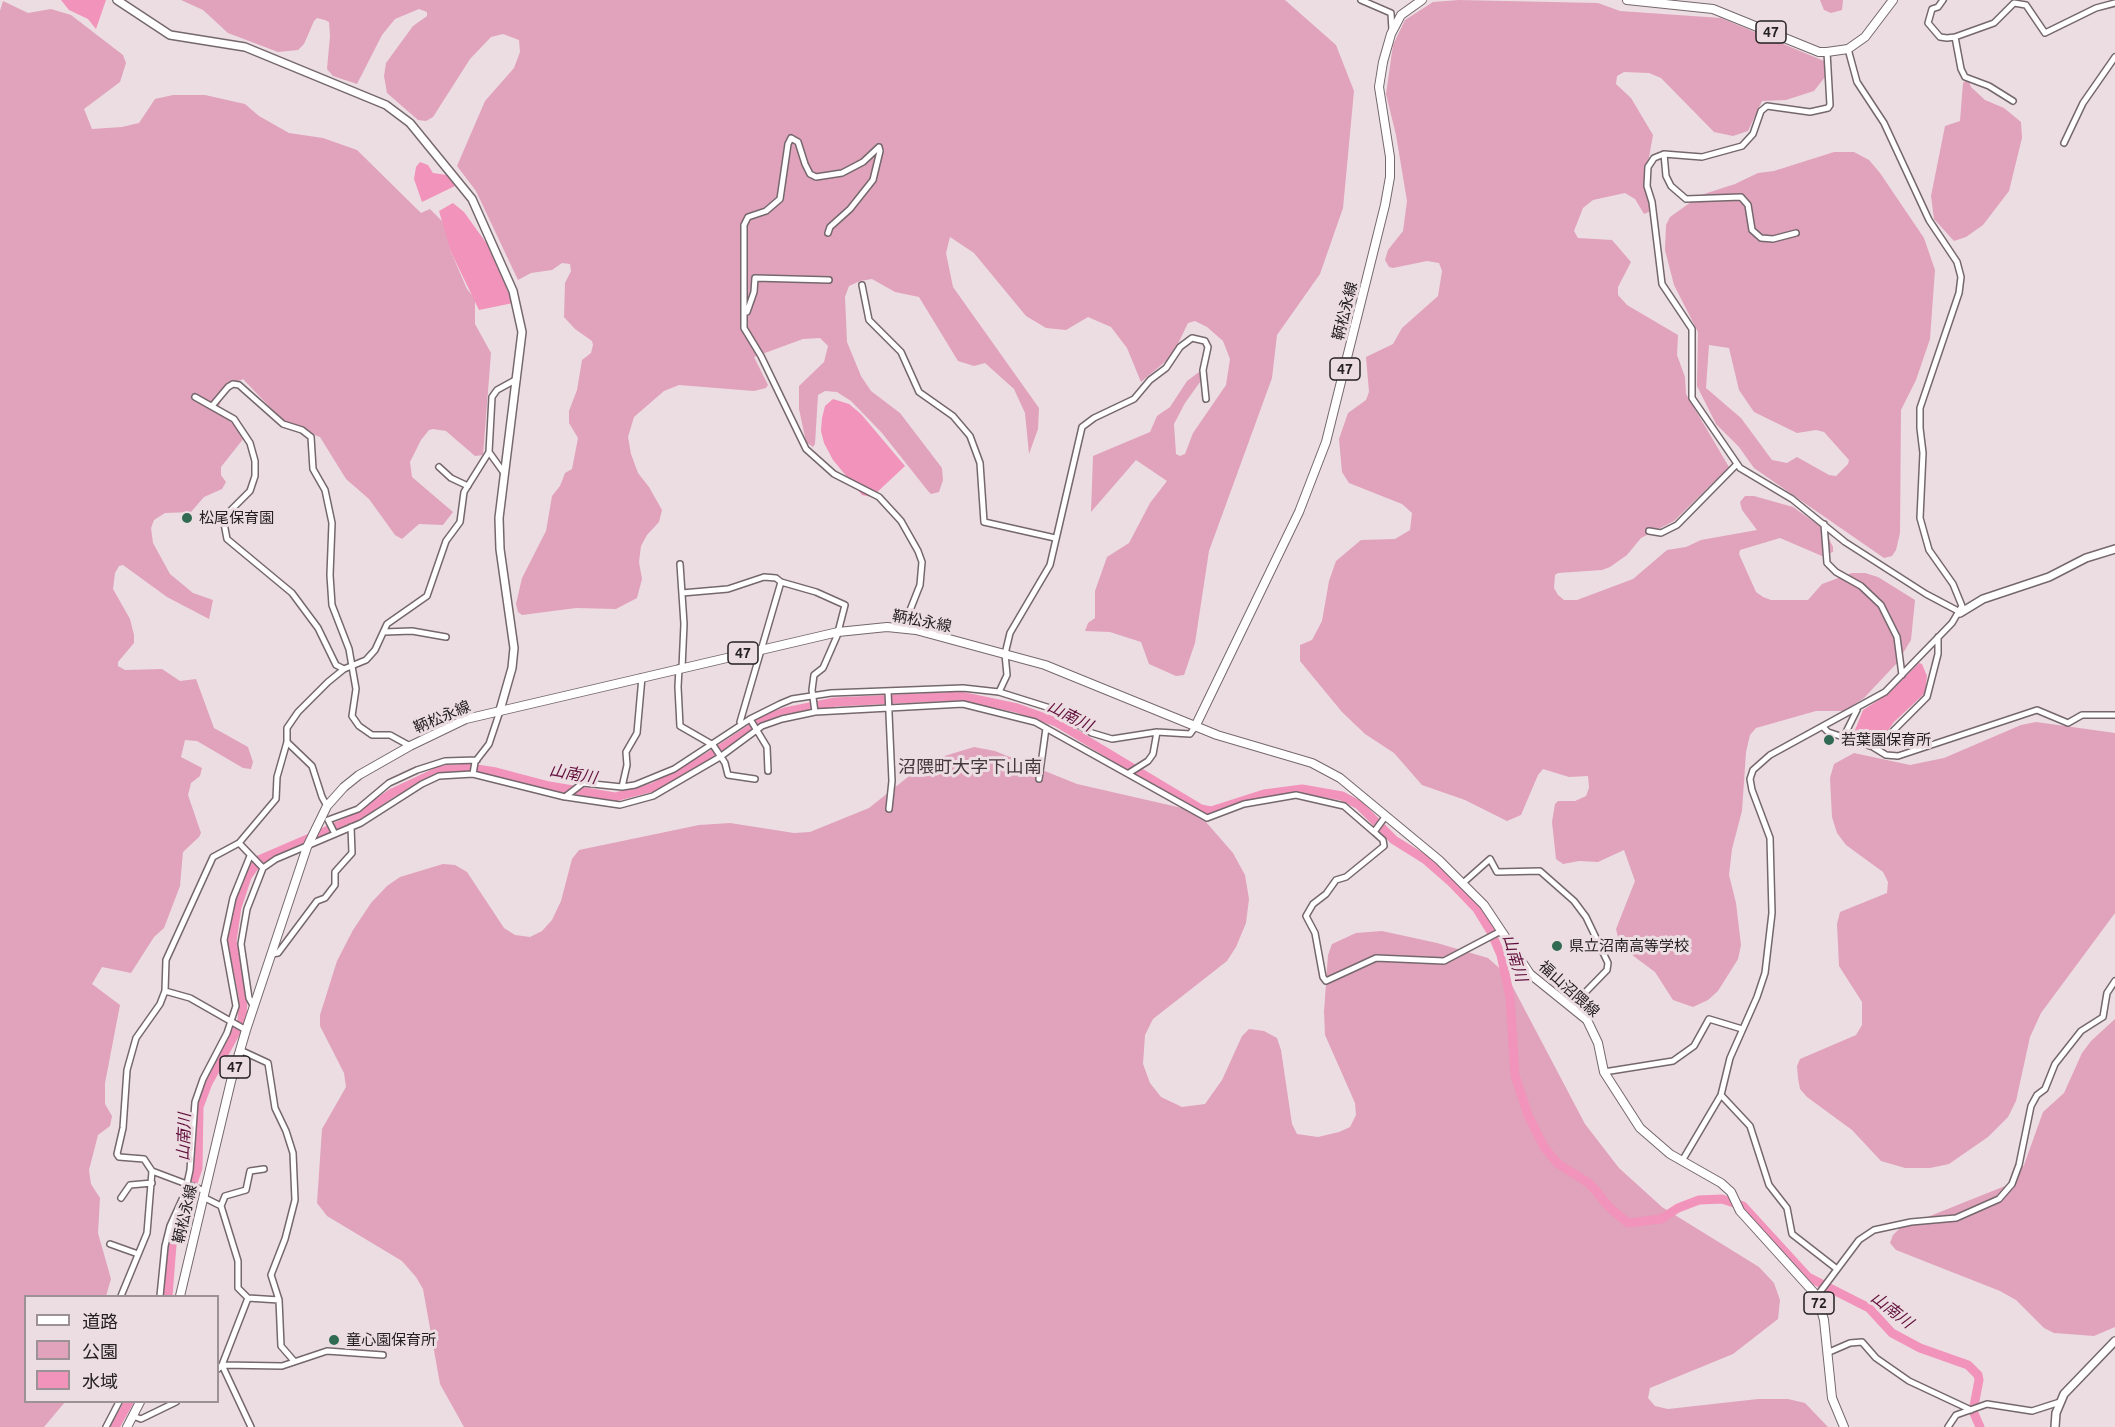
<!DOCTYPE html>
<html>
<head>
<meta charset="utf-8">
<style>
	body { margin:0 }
	#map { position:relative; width:2115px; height:1427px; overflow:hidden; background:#ecdde2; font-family:Ubuntu,"Noto Sans JP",sans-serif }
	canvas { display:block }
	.legend { position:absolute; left:24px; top:1295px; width:195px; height:108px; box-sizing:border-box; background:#ecdde2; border:2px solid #9c9195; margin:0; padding:8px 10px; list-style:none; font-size:18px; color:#252022 }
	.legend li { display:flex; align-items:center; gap:12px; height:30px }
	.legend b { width:30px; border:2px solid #9c9195 }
</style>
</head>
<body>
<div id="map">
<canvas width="2115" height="1427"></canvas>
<ul class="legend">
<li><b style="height:8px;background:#fff"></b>道路</li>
<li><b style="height:16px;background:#e1a2bb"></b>公園</li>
<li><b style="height:16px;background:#f193ba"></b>水域</li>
</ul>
</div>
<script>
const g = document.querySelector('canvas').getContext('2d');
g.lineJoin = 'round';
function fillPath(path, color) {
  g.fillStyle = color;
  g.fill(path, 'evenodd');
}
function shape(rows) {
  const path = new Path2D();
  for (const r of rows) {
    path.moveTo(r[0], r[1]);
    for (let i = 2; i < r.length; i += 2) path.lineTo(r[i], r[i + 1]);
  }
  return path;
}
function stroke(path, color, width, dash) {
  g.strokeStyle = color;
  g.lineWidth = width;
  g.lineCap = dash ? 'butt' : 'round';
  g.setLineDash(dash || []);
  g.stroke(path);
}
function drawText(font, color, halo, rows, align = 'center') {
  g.font = font + ' Ubuntu,"Noto Sans JP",sans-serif';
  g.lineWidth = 6;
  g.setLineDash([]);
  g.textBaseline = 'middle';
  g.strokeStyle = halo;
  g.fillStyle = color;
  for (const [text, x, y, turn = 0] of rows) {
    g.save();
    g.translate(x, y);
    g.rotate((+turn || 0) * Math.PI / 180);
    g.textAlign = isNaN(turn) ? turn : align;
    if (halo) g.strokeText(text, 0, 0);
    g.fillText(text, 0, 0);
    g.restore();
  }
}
const green = shape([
	[181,0,1285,0,1336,45,1354,91,1343,208,1320,274,1277,335,1272,378,1209,551,1195,643,1184,675,1176,676,1149,664,1141,642,1110,632,1085,631,1088,623,1095,618,1095,591,1107,557,1129,543,1150,503,1167,481,1136,460,1091,512,1093,456,1150,432,1157,416,1170,407,1187,381,1199,372,1203,374,1200,382,1185,403,1174,424,1176,454,1180,456,1185,454,1193,433,1226,385,1230,359,1223,341,1207,327,1195,321,1188,323,1172,356,1141,382,1127,348,1111,327,1088,317,1066,330,1046,328,1026,316,974,253,950,237,946,253,953,287,1039,408,1038,429,1029,454,1025,413,1014,389,985,363,974,366,958,361,919,297,895,292,872,279,860,281,849,286,845,297,847,342,861,376,871,391,900,413,942,468,943,480,939,492,931,494,928,491,882,433,851,401,837,392,825,391,818,395,815,444,813,447,806,442,799,409,799,386,824,362,828,346,820,338,803,339,754,357,768,385,766,388,754,391,679,385,664,391,634,417,628,437,631,454,638,473,649,487,662,510,659,522,647,535,641,546,639,562,642,579,637,598,616,609,576,608,522,615,518,612,516,604,522,578,546,531,552,496,560,486,565,473,572,469,578,438,569,423,569,411,577,390,582,360,591,353,593,345,592,341,575,329,564,317,565,283,571,271,570,264,562,263,552,270,531,273,518,280,476,191,457,166,485,101,514,68,520,52,519,40,503,34,491,37,470,59,433,117,426,121,418,120,387,93,384,76,386,63,413,26,427,16,427,12,419,9,395,19,382,35,357,84,333,76,327,69,330,36,329,22,325,20,317,18,314,21,304,44,298,50,278,52,228,33,203,10],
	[1459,0,1598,3,1620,11,1721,18,1824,61,1826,65,1825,77,1814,91,1786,100,1762,101,1748,131,1733,136,1714,132,1661,78,1649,73,1624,72,1617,76,1616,84,1631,98,1653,135,1644,186,1651,211,1644,214,1635,199,1625,193,1593,200,1583,208,1574,231,1578,238,1612,240,1631,262,1618,287,1618,295,1627,305,1678,335,1677,355,1685,377,1686,394,1729,467,1674,521,1641,538,1627,555,1610,567,1602,570,1558,573,1555,575,1554,588,1558,595,1564,600,1577,600,1633,579,1667,550,1686,547,1701,540,1757,530,1742,510,1740,502,1745,496,1754,496,1793,507,1824,529,1833,547,1833,552,1822,556,1780,538,1740,550,1739,554,1756,592,1763,597,1771,600,1808,600,1822,584,1852,573,1865,573,1878,577,1915,600,1911,640,1897,663,1864,698,1844,711,1816,711,1756,728,1750,735,1746,752,1742,811,1732,849,1729,875,1736,903,1741,945,1738,959,1718,991,1708,1000,1693,1007,1673,1000,1655,972,1620,946,1616,929,1635,881,1624,850,1598,862,1579,861,1563,864,1556,859,1552,822,1555,804,1558,801,1575,801,1586,796,1589,788,1588,776,1569,777,1543,769,1538,775,1521,815,1507,821,1465,800,1422,785,1394,753,1365,734,1342,712,1300,661,1300,645,1312,640,1322,621,1329,581,1336,561,1361,540,1395,539,1410,530,1412,513,1402,504,1349,483,1342,472,1339,439,1348,413,1366,400,1369,392,1366,357,1393,344,1402,328,1438,296,1442,271,1439,263,1427,261,1393,268,1389,267,1385,260,1388,250,1403,231,1407,201,1396,135,1386,94,1393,45,1405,20,1433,2],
	[1820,0,1843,0,1842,10,1831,13,1824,10],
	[3,1,28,13,51,9,71,15,123,55,126,63,120,82,84,109,92,129,122,127,139,123,155,99,173,95,205,95,245,104,259,116,289,133,323,138,357,150,421,213,430,209,445,224,451,252,467,289,475,299,475,324,491,353,483,455,475,456,446,431,433,429,429,430,421,440,410,462,412,477,453,512,443,525,419,524,402,539,395,535,369,499,346,479,320,437,286,424,243,379,225,388,218,410,240,430,244,438,221,467,221,475,226,482,222,489,204,497,191,512,165,513,154,520,151,528,153,543,170,574,193,593,213,600,209,619,167,597,123,565,119,566,115,573,113,589,130,619,134,635,134,643,118,662,118,666,125,670,162,669,180,681,196,679,214,728,248,747,253,762,251,769,243,768,197,741,185,740,181,757,202,768,200,776,191,783,188,795,201,833,199,837,183,852,180,886,164,928,154,937,131,973,102,967,92,984,120,1005,105,1083,105,1104,112,1116,110,1126,98,1135,89,1170,91,1184,100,1198,98,1233,111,1279,106,1296,26,1296,26,1402,65,1402,44,1427,0,1427,0,11],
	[1968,79,1971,87,1985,100,2004,108,2021,122,2022,138,2009,191,1983,225,1966,237,1954,241,1934,219,1931,196,1945,126,1960,121,1963,83],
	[1834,152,1854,152,1869,160,1880,173,1924,238,1935,270,1930,339,1916,380,1901,410,1900,533,1896,550,1892,556,1884,558,1754,468,1739,447,1716,424,1697,386,1698,332,1674,285,1665,250,1666,225,1670,217,1701,195,1735,184,1758,173,1774,171],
	[1709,345,1729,348,1739,390,1754,412,1797,433,1816,430,1824,432,1849,460,1848,464,1836,476,1829,475,1797,457,1787,463,1772,460,1741,418,1706,388],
	[2036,722,2115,733,2115,913,2041,1013,2030,1037,2016,1101,2008,1117,1988,1137,1949,1164,1930,1168,1905,1168,1881,1161,1852,1130,1807,1097,1800,1089,1798,1078,1797,1066,1800,1059,1856,1035,1862,1025,1862,1002,1839,966,1837,924,1840,912,1887,893,1888,882,1883,872,1846,845,1837,833,1832,817,1830,778,1834,764,1854,753,1910,765,1944,758,2021,725],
	[974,747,995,751,1077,784,1182,808,1206,822,1233,853,1245,875,1249,899,1246,923,1236,947,1227,961,1153,1019,1145,1035,1143,1064,1150,1083,1161,1097,1182,1107,1205,1104,1222,1080,1242,1036,1249,1029,1264,1031,1277,1038,1281,1050,1292,1124,1297,1134,1318,1137,1339,1132,1350,1127,1356,1115,1355,1103,1325,1035,1324,1012,1328,955,1332,944,1356,933,1382,931,1437,943,1488,958,1506,974,1585,1124,1619,1168,1662,1207,1759,1267,1774,1283,1780,1300,1778,1319,1733,1354,1650,1388,1648,1398,1655,1406,1668,1409,1758,1399,1788,1399,1805,1403,1828,1427,464,1427,440,1384,423,1289,416,1277,402,1261,327,1216,317,1203,322,1129,346,1087,344,1073,320,1026,320,1015,337,961,353,930,371,903,387,886,400,877,443,864,455,865,467,872,504,928,515,935,530,937,542,931,552,920,561,901,572,859,579,850,699,825,730,823,794,833,810,832,869,808,928,761],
	[2115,1019,2115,1327,2094,1336,2054,1333,2044,1328,2016,1300,2000,1291,1896,1250,1890,1243,1893,1235,1900,1228,2005,1186,2015,1178,2024,1165,2043,1112,2064,1093,2082,1053,2091,1041]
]);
const water = shape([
	[61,0,106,0,96,29,88,19,69,10],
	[420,162,428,165,433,173,447,175,455,186,422,202,414,179,416,167],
	[453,203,464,212,487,244,513,303,479,310,451,252,439,211],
	[833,399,849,404,861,414,905,466,872,497,862,495,833,460,824,443,821,431,822,418,825,406],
	[1919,663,1922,664,1927,676,1925,693,1894,722,1881,740,1870,743,1853,735,1863,710,1888,694]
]);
const river = shape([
	[168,1296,172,1245,198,1168,199,1107,208,1083,242,1021,243,996,232,941,237,907,247,877,259,860,352,820,392,793,441,770,470,768,496,772,549,786,615,797,654,787,710,756,767,718,785,712,835,702,960,696,1017,708,1056,722,1201,809,1211,811,1264,794,1302,789,1342,796,1359,805,1394,840,1426,860,1450,881,1477,909,1491,932,1501,955,1510,997,1515,1076,1528,1115,1544,1147,1557,1163,1590,1184,1610,1208,1628,1223,1661,1219,1678,1208,1699,1200,1722,1199,1743,1206,1808,1277,1869,1308,1892,1333,1920,1348,1968,1365,1978,1375,1979,1380,1973,1411,1980,1427],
	[115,1427,129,1402]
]);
const street = shape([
	[1361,0,1391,13,1392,30],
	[1943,0,1938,7,1932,9,1928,23,1940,37,1947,38,1955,37,1994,23,2014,3,2026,5,2045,33,2096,8,2115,3],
	[1955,37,1961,69,1965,77,1989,86,2013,101],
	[1827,52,1830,105,1828,108,1810,112,1767,106,1761,111,1753,134,1742,146,1702,157,1664,154,1654,158,1648,167,1647,186,1652,202,1662,284,1692,329,1692,398,1740,468,1792,499,1845,542,1926,594,1960,612],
	[2064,143,2083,103,2115,57],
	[1664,154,1666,176,1671,186,1686,199,1741,197,1748,205,1752,230,1761,238,1773,239,1796,233],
	[828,233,830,227,850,209,873,180,880,151,879,147,863,162,842,173,816,177,810,174,805,164,798,142,791,138,788,144,780,199,766,211,748,217,744,225,744,328,761,356,806,449,834,474,879,497,901,521,918,551,922,562,920,585,903,628],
	[862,285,869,320,901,352,919,392,953,416,970,436,980,463,984,522,1055,538],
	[747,312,754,292,755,278,829,280],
	[195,397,234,419,250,443,255,461,255,476,250,491,223,518,227,539,292,593,318,628,336,665,344,669],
	[212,406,228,387,233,384,239,385,283,424,302,430,311,437,313,469,325,490,332,523,330,575,332,605,349,649,356,689,352,716,359,726,372,735,390,735,410,746],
	[489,452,504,473],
	[439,467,451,478,468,486],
	[1824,524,1827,563,1836,572,1861,586,1881,605,1897,637,1902,675],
	[1649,531,1661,533,1677,525,1737,464],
	[680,564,684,624,682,668],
	[682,593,728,589,764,577,776,578,781,582,816,592,845,605,837,636,823,668,814,675,812,690,815,712],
	[384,632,412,631,446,637],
	[679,668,678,687,680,726,713,745,725,763,728,775,755,779],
	[888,691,892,781,889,809],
	[999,692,1007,675,1005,654,1010,633,1050,565,1082,427,1094,418,1134,399,1150,380,1166,368,1180,347,1192,338,1205,341,1208,347,1203,370,1206,399],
	[750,719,767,747,768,771],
	[742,724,740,722,781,582],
	[1823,727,1828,732,1873,747,1886,755,1898,756,2037,710,2068,723,2082,715,2115,715],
	[1844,736,1857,710],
	[287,742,312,766,322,797,327,806],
	[1873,747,1890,734,1927,697,1938,654,1938,637],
	[1129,773,1148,761,1153,754,1157,732],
	[473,774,475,762,489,744,500,711],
	[1039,779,1046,728],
	[622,787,627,765,626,752,637,733,642,677],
	[566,797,620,805,653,796,720,757,762,726,782,719,815,712,963,704,1035,722,1207,818,1244,804,1296,795,1344,806,1374,832],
	[1385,817,1374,832,1383,840,1384,846,1346,877,1336,880,1326,894,1313,904,1306,916,1315,933,1323,977,1326,981,1376,958,1444,961,1501,931],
	[335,834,328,820,358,809,389,783,417,770,445,761,477,760],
	[239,843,263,868],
	[1463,883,1490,859,1497,872,1540,871,1574,901,1586,917,1608,963,1607,970,1572,1006],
	[272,954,278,953,317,901,325,898,335,885,335,872,352,853,351,827],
	[165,991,190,998,246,1030],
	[254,1007,249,998,241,944,247,909,263,868,276,859,361,823,422,784,439,776,473,774,565,797,583,783,622,787,635,785,674,769,750,719,780,704,792,699,831,693,963,688,999,692,1050,708,1092,733,1112,739,1157,732,1190,734,1195,727],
	[240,1050,268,1063,275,1108,286,1131,293,1153,295,1200,285,1239,271,1275,279,1300,281,1346,294,1361],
	[1604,1072,1673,1061,1694,1046,1709,1019,1742,1029],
	[1721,1095,1750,1126,1769,1185,1787,1208,1792,1234,1837,1269],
	[1682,1161,1721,1095,1730,1058,1757,997,1765,973,1772,913,1770,838,1752,790,1750,779,1753,770,1770,755,1885,692,1952,623,1962,606,1953,584,1929,550,1920,518,1923,453,1920,428,1920,408,1959,293,1961,277,1957,262,1929,220,1884,123,1857,82,1848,49],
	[205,1191,152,1171,144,1159,119,1157,117,1154,123,1128,127,1070,136,1038,160,1004,165,991,166,960,213,857,239,843,276,799,277,777,287,742,287,728,298,712,328,682,344,669,366,660,375,650,387,624,427,596,446,541,460,522,464,492,489,452,492,397,497,390,517,379],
	[203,1197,221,1206,238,1261,238,1288,248,1298,279,1300],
	[121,1198,130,1185,152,1183],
	[221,1206,225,1196,246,1190,250,1171,264,1169],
	[110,1244,138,1254],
	[121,1296,147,1233,152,1171],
	[160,1296,165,1246,170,1226,185,1193,190,1170,195,1102,203,1079,227,1033,236,1006,224,940,233,898,250,856],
	[1817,1296,1859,1240,1874,1230,1911,1222,1956,1218,1999,1199,2012,1184,2019,1165,2031,1106,2037,1095,2045,1089,2055,1064,2081,1031,2103,1017,2107,993,2115,981],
	[1827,1353,1850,1343,1862,1342,1876,1358,1909,1381,1971,1410],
	[218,1369,222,1365,248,1298],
	[133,1416,141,1419,176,1402],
	[106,1427,119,1402],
	[251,1427,222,1365,282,1366,327,1351,383,1355],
	[1948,1427,1956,1415,1987,1404,2032,1411,2060,1402]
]);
const secondary = shape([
	[117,0,170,35,245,47,386,105,410,123,472,199,513,291,522,332,499,518,500,549,514,648,512,668,500,710],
	[1960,613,1983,599,2049,577,2086,558,2115,549],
	[2055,1427,2056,1413,2064,1394,2115,1341]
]);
const primary = shape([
	[1627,0,1713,9,1819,52,1827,52,1848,49,1865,37,1893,0],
	[1195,727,1299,512,1326,442,1385,205,1390,177,1390,157,1379,87,1383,62,1391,34,1401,15,1422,0],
	[180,1296,231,1081,246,1030,307,847,327,806,344,787,359,775,410,746,466,719,838,632,887,627,916,630,1045,665,1217,735,1312,763,1340,778,1439,860,1484,905,1530,974,1587,1020,1598,1043,1604,1072,1640,1128,1670,1154,1721,1183,1731,1192,1740,1211,1817,1296,1824,1320,1832,1398,1844,1427],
	[127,1427,140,1402]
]);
const markers = [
	[187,518,6,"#306a53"],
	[1829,740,6,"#306a53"],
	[1557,946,6,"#306a53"],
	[334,1340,6,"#306a53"]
];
const shields = [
	[1771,32,30],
	[1345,369,30],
	[743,653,30],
	[235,1067,30],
	[1819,1303,30]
];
const shieldNames = [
	["47",1771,32],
	["47",1345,369],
	["47",743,653],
	["47",235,1067],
	["72",1819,1303]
];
const streetNames = [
	["鞆松永線",1345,311,-76],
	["鞆松永線",922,621,11],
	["鞆松永線",442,717,-23],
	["福山沼隈線",1569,989,42],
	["鞆松永線",185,1214,-77]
];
const poiNames = [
	["松尾保育園",199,518],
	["若葉園保育所",1841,740],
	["県立沼南高等学校",1569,946],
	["童心園保育所",346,1340]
];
const waterNames = [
	["山南川",1070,716,27],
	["山南川",573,774,10],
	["山南川",1515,958,73],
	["山南川",184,1137,-88],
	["山南川",1892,1310,38]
];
const quarterNames = [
	["沼隈町大字下山南",970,767]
];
fillPath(green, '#e1a2bb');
fillPath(water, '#f193ba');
stroke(river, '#f193ba', 9);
stroke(street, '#75686d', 8);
stroke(secondary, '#75686d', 10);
stroke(primary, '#75686d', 10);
stroke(street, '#fff', 5);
stroke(secondary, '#fff', 7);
stroke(primary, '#fff', 8);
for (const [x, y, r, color] of markers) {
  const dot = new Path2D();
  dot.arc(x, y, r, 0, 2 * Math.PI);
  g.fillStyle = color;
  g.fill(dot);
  stroke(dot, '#ecdde2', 2);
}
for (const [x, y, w] of shields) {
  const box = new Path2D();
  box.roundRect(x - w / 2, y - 11, w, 22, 4.5);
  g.fillStyle = '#ecdde2';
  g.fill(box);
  stroke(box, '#252022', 1.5);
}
drawText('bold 14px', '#252022', null, shieldNames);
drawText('15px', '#252022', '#ecdde2', streetNames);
drawText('15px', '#252022', '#ecdde2', poiNames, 'left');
drawText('italic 16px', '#610f3b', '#ecdde2', waterNames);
drawText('18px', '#43383c', '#ecdde2', quarterNames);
</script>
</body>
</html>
